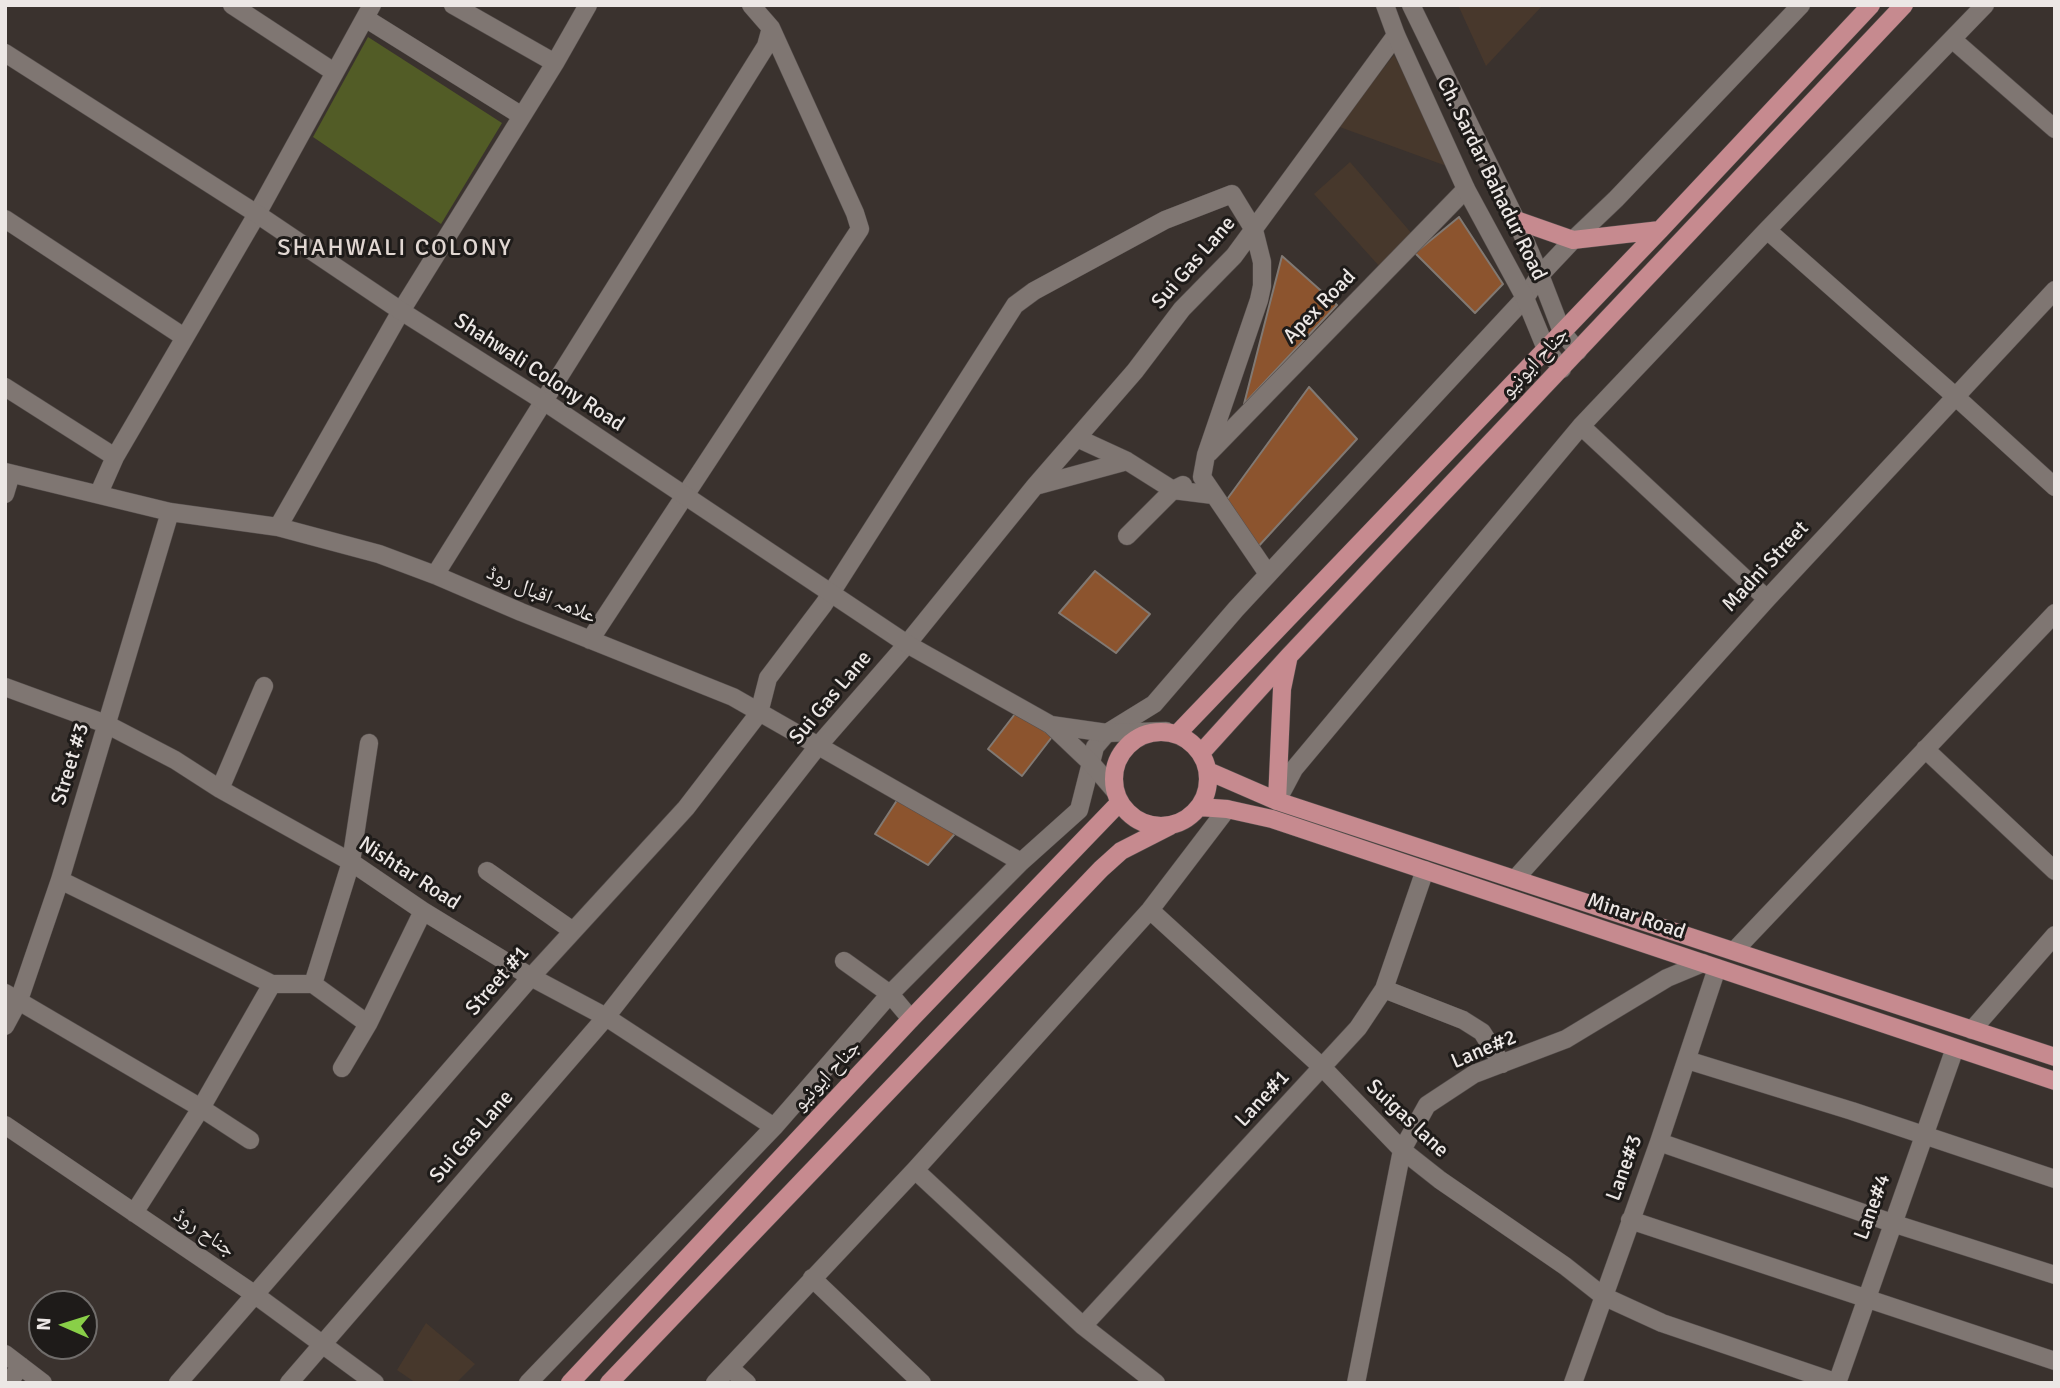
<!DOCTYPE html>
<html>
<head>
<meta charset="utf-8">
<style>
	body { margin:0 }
	#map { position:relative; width:2060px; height:1388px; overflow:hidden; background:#3a322e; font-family:Signika,sans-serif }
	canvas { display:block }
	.frame { position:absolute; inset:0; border:7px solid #ece7e5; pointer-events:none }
	.north { position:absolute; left:28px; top:1290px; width:70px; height:70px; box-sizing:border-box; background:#1e1b19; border:2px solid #706d6b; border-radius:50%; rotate:273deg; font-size:19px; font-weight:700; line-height:28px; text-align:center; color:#ece7e5 }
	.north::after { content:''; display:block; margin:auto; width:24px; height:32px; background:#89cf48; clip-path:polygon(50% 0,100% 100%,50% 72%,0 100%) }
</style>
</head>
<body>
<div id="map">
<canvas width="2060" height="1388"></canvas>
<div class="frame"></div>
<div class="north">N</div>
</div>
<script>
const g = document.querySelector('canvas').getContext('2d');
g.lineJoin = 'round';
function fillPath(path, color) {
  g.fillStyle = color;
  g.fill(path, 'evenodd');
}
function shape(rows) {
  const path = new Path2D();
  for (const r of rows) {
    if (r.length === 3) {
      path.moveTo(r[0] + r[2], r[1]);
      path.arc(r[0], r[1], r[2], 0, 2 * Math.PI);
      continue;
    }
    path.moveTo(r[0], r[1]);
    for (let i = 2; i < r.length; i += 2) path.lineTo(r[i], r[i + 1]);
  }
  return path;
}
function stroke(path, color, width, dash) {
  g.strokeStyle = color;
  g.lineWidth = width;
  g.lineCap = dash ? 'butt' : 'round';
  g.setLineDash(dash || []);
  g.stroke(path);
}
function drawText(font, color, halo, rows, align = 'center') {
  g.font = font + ' Signika,"Noto Naskh Arabic",sans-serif';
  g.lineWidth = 6;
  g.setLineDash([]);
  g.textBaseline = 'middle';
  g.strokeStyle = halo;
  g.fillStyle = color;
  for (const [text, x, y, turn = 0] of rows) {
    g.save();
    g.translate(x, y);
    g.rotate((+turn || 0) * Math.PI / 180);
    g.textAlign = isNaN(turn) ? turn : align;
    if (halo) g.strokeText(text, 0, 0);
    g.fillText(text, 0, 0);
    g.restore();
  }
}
const industrial = shape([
	[1458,5,1543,5,1486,66]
]);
const education = shape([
	[1394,55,1452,168,1337,126],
	[1350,162,1413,235,1380,267,1314,194],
	[426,1323,475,1364,456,1383,416,1383,397,1370]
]);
const green = shape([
	[368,37,502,123,441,224,313,137]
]);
const building = shape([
	[1459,217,1503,284,1475,313,1415,253,1459,217],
	[1282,256,1337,305,1244,404,1282,256],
	[1309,387,1357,439,1256,549,1225,502,1309,387],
	[1095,571,1150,614,1116,653,1059,613,1095,571],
	[1018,710,1052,737,1022,776,988,749,1018,710],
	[905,788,965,822,928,865,875,834,905,788]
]);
const street = shape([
	[232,5,334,72],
	[453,5,555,63],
	[365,18,522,116],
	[1952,39,2055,129],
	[5,219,184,337],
	[1767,230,1956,397,2055,487],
	[5,387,115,457],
	[1581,426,1767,599],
	[1077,438,1127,461,1173,490,1213,495],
	[1209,453,1466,189],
	[5,472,170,512,278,527,379,554,435,575,521,612,733,697,1021,862],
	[1035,486,1127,461],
	[99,493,115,457,257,214,372,5],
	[5,494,11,474],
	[278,527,401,311,555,63,588,5],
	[1127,536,1173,490,1183,485],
	[435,575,766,46,771,28],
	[590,640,860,229,855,213,771,28,751,5],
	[5,687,106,724,175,760,220,789,351,862,423,911,531,977,606,1017,774,1127],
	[1925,749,2055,871],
	[220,789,264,686],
	[1277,801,1294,769,1581,426,1767,230,1985,5],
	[487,871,573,931],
	[1515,879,1767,599,2055,290],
	[60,880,272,984,313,984,368,1024,342,1068],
	[1150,910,1323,1068,1402,1150,1440,1180,1565,1266,1603,1296,1662,1323,1838,1383],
	[1734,951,2055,613],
	[844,961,890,994,911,1019],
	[313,984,351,862,369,743],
	[1384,989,1463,1020,1482,1032,1502,1064],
	[5,993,201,1108,250,1140],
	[368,1024,423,911],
	[5,1026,19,1000,60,880,170,512],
	[1972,1030,2055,935],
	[1687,1060,1852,1111,2055,1179],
	[5,1125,254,1294,375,1383],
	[1659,1142,1892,1223,2055,1275],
	[915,1170,1083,1326,1156,1383],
	[134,1213,201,1108,272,984],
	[1630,1220,2055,1361],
	[812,1278,922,1383],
	[1083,1326,1358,1028,1384,989,1425,870],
	[5,1354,43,1383],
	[730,1368,747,1383],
	[8,1383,21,1366],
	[178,1383,531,977,686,808,759,713,768,678,824,604,1015,305,1034,291,1165,220,1232,194,1254,230,1262,262,1262,286,1259,300,1206,455,1202,477,1268,574],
	[289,1383,606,1017,818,746,907,644,1035,486,1135,371,1182,309,1234,256,1396,35],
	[528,1383,774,1127,890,994,1021,862,1079,810,1095,747,1107,733,1154,704,1236,609,1525,298,1540,275,1573,240,1616,199,1801,5],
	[715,1383,915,1170,1150,910,1227,809],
	[1356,1383,1402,1150,1427,1105,1474,1074,1566,1039,1667,978,1703,963],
	[1573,1383,1659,1142,1717,968],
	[1837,1383,1955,1048]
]);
const secondary = shape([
	[1385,5,1396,35,1466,189,1525,298,1546,349,1562,369],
	[1411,5,1516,220,1540,275,1562,332,1578,351],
	[5,53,257,214,401,311,545,402,907,644,1051,725,1091,763,1115,791],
	[1051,725,1107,733,1166,731]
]);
const primary = shape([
	[1516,220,1573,240,1660,230],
	[1161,779,47],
	[1177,734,1660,230,1871,5],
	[1201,753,1289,656,1904,5],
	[1208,771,1277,801,2055,1057],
	[1277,801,1282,689,1288,660],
	[1199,807,1227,809,1272,819,2055,1081],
	[570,1383,911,1019,1120,802],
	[609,1383,1101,869,1121,851,1170,826]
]);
const streetNames = [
	["Ch. Sardar Bahadur Road",1491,179,64],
	["Sui Gas Lane",1194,263,-49],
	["Apex Road",1320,307,-46],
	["جناح ایونیو",1535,363,-47],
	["Shahwali Colony Road",539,373,33],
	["Madni Street",1766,567,-47],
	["علامہ اقبال روڈ",541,595,23],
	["Sui Gas Lane",831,698,-50],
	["Street #3",71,764,-73],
	["Nishtar Road",409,874,33],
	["Minar Road",1636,917,19],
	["Street #1",498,981,-49],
	["Lane#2",1484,1050,-23],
	["جناح ایونیو",827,1076,-47],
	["Lane#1",1263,1099,-47],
	["Suigas lane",1407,1119,43],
	["Sui Gas Lane",472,1137,-49],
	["Lane#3",1625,1168,-70],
	["Lane#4",1873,1207,-70],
	["جناح روڈ",204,1233,34]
];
const quarterNames = [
	["SHAHWALI COLONY",395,249]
];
fillPath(industrial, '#48382c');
fillPath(education, '#47382c');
fillPath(green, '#525c26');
fillPath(building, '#8c542e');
stroke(building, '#817973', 2);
stroke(street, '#564f4d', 19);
stroke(secondary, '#564f4d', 19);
stroke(primary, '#564f4d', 19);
stroke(street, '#7f7672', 18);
stroke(secondary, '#7f7672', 18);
stroke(primary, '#c68a8f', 18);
drawText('21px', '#ece7e5', '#1e1b19', streetNames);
g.letterSpacing = '2px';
drawText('24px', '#e1d7d2', '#1e1b19', quarterNames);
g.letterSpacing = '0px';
</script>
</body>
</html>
